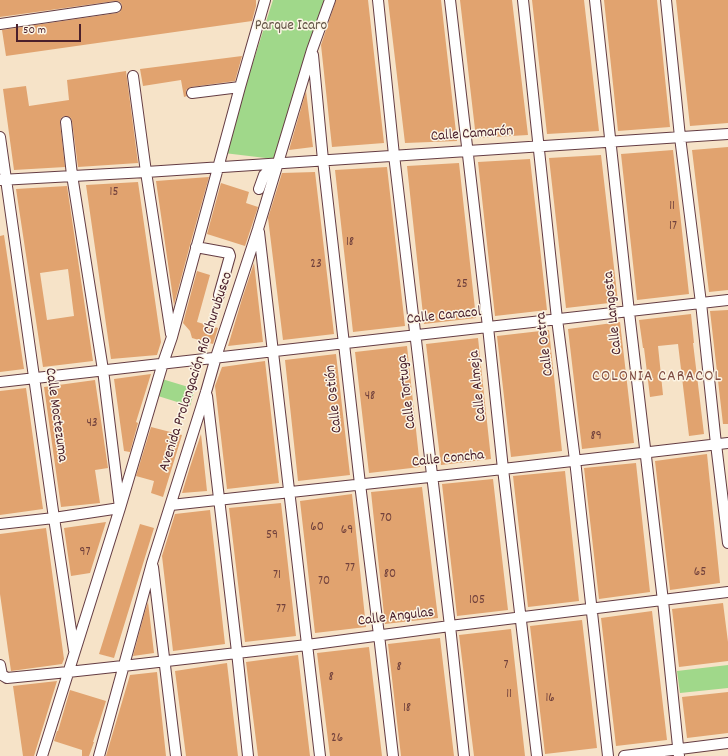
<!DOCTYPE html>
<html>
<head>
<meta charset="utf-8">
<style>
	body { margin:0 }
	#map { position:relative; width:728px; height:756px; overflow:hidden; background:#f6e3c8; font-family:Dekko,sans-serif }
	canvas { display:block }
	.scale { position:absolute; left:16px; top:24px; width:65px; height:18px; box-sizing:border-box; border:2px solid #4a1f2b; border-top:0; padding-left:5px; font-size:12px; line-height:14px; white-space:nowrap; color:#4a1f2b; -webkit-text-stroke:3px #fcf5e5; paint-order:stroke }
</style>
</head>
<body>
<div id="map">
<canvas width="728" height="756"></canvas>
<div class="scale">50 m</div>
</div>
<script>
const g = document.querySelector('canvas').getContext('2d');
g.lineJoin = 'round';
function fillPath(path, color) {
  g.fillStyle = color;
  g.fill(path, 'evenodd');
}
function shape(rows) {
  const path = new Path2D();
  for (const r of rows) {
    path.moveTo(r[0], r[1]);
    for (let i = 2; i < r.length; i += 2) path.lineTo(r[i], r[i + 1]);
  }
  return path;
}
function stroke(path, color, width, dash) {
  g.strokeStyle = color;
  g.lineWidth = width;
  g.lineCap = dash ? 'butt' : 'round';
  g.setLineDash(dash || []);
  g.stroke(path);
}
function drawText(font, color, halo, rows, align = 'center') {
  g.font = font + ' Dekko,sans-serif';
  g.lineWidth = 3;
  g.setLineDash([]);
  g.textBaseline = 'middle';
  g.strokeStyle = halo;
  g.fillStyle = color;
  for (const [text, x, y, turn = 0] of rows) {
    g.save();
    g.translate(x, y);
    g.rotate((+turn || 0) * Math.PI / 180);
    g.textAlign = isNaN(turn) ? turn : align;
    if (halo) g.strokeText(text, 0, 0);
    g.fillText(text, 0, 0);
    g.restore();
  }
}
const green = shape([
	[273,0,327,0,274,159,224,153],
	[162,379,195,389,190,406,158,396],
	[728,665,728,688,680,693,677,671]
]);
const building = shape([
	[0,0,256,0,256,6,252,21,6,56,2,30,117,13,120,12,122,6,121,3,118,1,115,1,0,17],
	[336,0,368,0,384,143,332,147,321,45],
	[388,0,441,0,457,141,405,143],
	[460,0,512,0,528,135,476,138],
	[532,0,584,0,599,131,547,134],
	[604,0,657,0,670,127,618,131],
	[676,0,728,0,728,123,690,126],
	[242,56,235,81,191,87,186,90,186,93,187,96,184,97,181,80,143,86,140,69],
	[126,71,138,163,78,167,72,121,71,118,66,116,62,117,60,120,60,123,65,167,14,170,3,89,26,86,29,106,69,100,67,80],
	[306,91,313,147,289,150],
	[728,147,728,290,709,292,692,150],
	[673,150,689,294,637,300,621,154],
	[601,155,618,302,566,308,549,158],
	[530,159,547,310,495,316,478,162],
	[459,163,476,318,424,324,407,166],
	[387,167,405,326,353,332,335,170],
	[315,172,334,334,283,340,268,218,282,173],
	[209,177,190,245,174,305,156,181],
	[138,182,161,342,157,355,111,359,86,185],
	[221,183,249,192,246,203,258,207,245,246,207,234],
	[67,186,93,361,43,367,16,189],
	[68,269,74,316,47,320,40,273],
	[4,235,24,369,0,372,0,236],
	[254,263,263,342,228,346,242,299],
	[197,271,210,275,197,322,218,328,213,344,192,338,190,331,183,323],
	[728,310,728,424,723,424,710,311],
	[691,314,694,343,693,343,704,434,689,436,678,344,658,346,663,395,650,397,644,348,643,348,639,320],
	[620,322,634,443,582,449,568,329],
	[549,330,562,451,511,457,497,336],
	[478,338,491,459,441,465,426,344],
	[407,346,420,467,369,473,355,352],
	[336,354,350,475,298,481,285,360],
	[265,361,279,483,227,489,215,386,222,367],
	[151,374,136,422,138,423,130,452,124,451,114,379],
	[95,380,108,468,95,470,100,503,61,507,44,387],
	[26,388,43,509,0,515,0,391],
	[151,427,182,435,163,497,151,493,154,481,136,476],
	[201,434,207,491,182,493,190,467],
	[707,454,720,583,670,590,655,461],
	[636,463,650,592,599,599,584,468],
	[565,471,579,601,528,607,513,476],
	[493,479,508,610,457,616,442,484],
	[422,487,438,618,385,624,371,492],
	[352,494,366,627,315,633,300,501],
	[281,503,296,636,245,642,229,508],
	[210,510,225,644,173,651,162,556,175,514],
	[106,522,90,573,71,576,64,528],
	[140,524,154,528,114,658,99,654],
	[46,528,64,659,62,664,11,671,0,594,0,534],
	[148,602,154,653,133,656,144,615],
	[723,603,728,642,728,661,679,667,672,609],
	[652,611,667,740,616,746,601,618],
	[582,620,597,748,545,754,530,626],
	[511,629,525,756,474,756,459,635],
	[440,638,454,756,401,756,388,644],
	[369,647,382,756,330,756,317,653],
	[298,655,310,756,258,756,246,662],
	[227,663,238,756,186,756,175,671],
	[157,672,166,756,106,756,130,675],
	[57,681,34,756,23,756,13,686],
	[70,690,106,701,93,742,94,742,89,756,82,756,82,750,54,741,57,731,58,731],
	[728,692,728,733,687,738,682,697]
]);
const minor = shape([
	[378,0,394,155,450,626,464,756],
	[450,0,488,327,503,469,537,756],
	[523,0,557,319,575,460,608,756],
	[595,0,629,312,663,601,679,756],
	[666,0,680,137,701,303,716,444,728,543],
	[0,24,116,7],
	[313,55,323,160,360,484,379,635,393,756],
	[133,76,146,172,171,334],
	[192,93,240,87],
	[0,137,54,518,74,650],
	[0,180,146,172,728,134],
	[259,189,264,175,266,173,275,171],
	[259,232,320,756],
	[196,247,229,253,230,256,219,295],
	[0,382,728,300],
	[207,396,237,652,248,756],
	[171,505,503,469,728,443],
	[0,524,54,518,120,508,103,370,72,175,66,122],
	[153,567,176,756],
	[0,665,2,675,7,678,68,672,123,666,307,645,450,626,728,592],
	[42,756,120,508,163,363,172,337,240,87,265,0],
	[99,756,152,563,206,392,216,357,258,229,312,50,330,0],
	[624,756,728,743]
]);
const numberNames = [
	["15",114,193],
	["11",672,207],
	["17",673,227],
	["18",350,243],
	["23",316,265],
	["25",462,285],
	["48",370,397],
	["43",92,424],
	["89",596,437],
	["70",386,519],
	["60",317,528],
	["69",347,531],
	["59",272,536],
	["97",85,553],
	["77",350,569],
	["65",700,573],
	["80",390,575],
	["71",277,576],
	["70",324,582],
	["105",477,601],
	["77",281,610],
	["7",506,666],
	["8",399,668],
	["8",331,678],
	["11",509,695],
	["16",550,699],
	["18",407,709],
	["26",337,739]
];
const parkNames = [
	["Parque Icaro",291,27]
];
const streetNames = [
	["Calle Camarón",472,135,-4],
	["Calle Langosta",614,313,-96],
	["Calle Caracol",444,317,-6],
	["Calle Ostra",546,344,-97],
	["Avenida Prolongación Río Churubusco",197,372,-72],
	["Calle Almeja",479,386,-96],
	["Calle Tortuga",408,392,-97],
	["Calle Ostión",335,399,-96],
	["Calle Moctezuma",55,415,82],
	["Calle Concha",448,460,-6],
	["Calle Angulas",396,618,-7]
];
const neighbourhoodNames = [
	["COLONIA CARACOL",657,378]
];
fillPath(green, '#a0d88a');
fillPath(building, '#e1a36f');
stroke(minor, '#643c43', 12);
stroke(minor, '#fff', 10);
drawText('13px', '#70403c', null, numberNames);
drawText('15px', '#645648', '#fcf5e5', parkNames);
drawText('15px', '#4a1f2b', '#fcf5e5', streetNames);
g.letterSpacing = '1px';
drawText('16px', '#7f4d43', '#fcf5e5', neighbourhoodNames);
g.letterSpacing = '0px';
</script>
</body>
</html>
